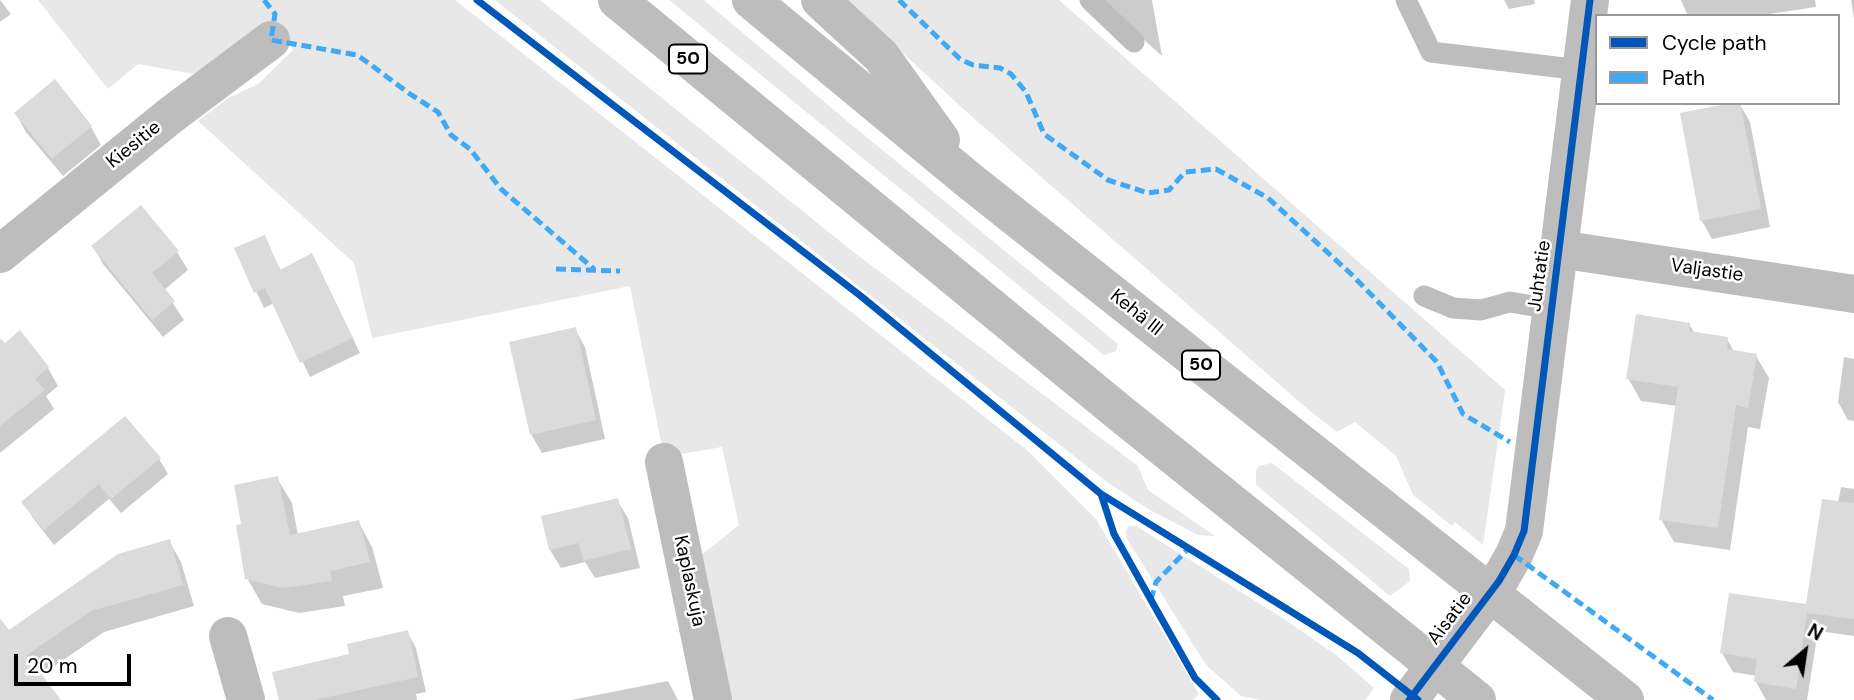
<!DOCTYPE html>
<html>
<head>
<meta charset="utf-8">
<style>
	body { margin:0 }
	#map { position:relative; width:1854px; height:700px; overflow:hidden; background:#fff; font-family:"DM Sans",sans-serif }
	canvas { display:block }
	.legend { position:absolute; left:1595px; top:14px; width:245px; height:91px; box-sizing:border-box; background:#fff; border:2px solid #999; margin:0; padding:9px 12px; list-style:none; font-size:21px; color:#000 }
	.legend li { display:flex; align-items:center; gap:14px; height:35px }
	.legend b { width:35px; border:2px solid #999 }
	.north { position:absolute; left:1770px; top:616px; width:70px; height:70px; -webkit-text-stroke:5px #fff; paint-order:stroke; rotate:29deg; font-size:19px; font-weight:700; line-height:28px; text-align:center; color:#000 }
	.north::after { content:''; display:block; margin:auto; width:24px; height:32px; background:#000; clip-path:polygon(50% 0,100% 100%,50% 72%,0 100%) }
	.scale { position:absolute; left:14px; top:654px; width:117px; height:32px; box-sizing:border-box; border:4px solid #000; border-top:0; padding-left:9px; font-size:21px; line-height:24px; white-space:nowrap; color:#000; -webkit-text-stroke:5px #fff; paint-order:stroke }
</style>
</head>
<body>
<div id="map">
<canvas width="1854" height="700"></canvas>
<ul class="legend">
<li><b style="height:9px;background:#0057b8"></b>Cycle path</li>
<li><b style="height:9px;background:#3fa9f5"></b>Path</li>
</ul>
<div class="north">N</div>
<div class="scale">20 m</div>
</div>
<script>
const g = document.querySelector('canvas').getContext('2d');
g.lineJoin = 'round';
function fillPath(path, color) {
  g.fillStyle = color;
  g.fill(path, 'evenodd');
}
function shape(rows) {
  const path = new Path2D();
  for (const r of rows) {
    path.moveTo(r[0], r[1]);
    for (let i = 2; i < r.length; i += 2) path.lineTo(r[i], r[i + 1]);
  }
  return path;
}
function stroke(path, color, width, dash) {
  g.strokeStyle = color;
  g.lineWidth = width;
  g.lineCap = dash ? 'butt' : 'round';
  g.setLineDash(dash || []);
  g.stroke(path);
}
function drawText(font, color, halo, rows, align = 'center') {
  g.font = font + ' "DM Sans",sans-serif';
  g.lineWidth = 5;
  g.setLineDash([]);
  g.textBaseline = 'middle';
  g.strokeStyle = halo;
  g.fillStyle = color;
  for (const [text, x, y, turn = 0] of rows) {
    g.save();
    g.translate(x, y);
    g.rotate((+turn || 0) * Math.PI / 180);
    g.textAlign = isNaN(turn) ? turn : align;
    if (halo) g.strokeText(text, 0, 0);
    g.fillText(text, 0, 0);
    g.restore();
  }
}
const green = shape([
	[38,0,455,0,1028,451,1096,519,1199,694,1193,700,731,700,699,557,739,525,722,447,664,457,630,286,372,338,354,263,198,121,228,98,258,84,293,50,290,40,281,31,211,77,138,64,108,89],
	[495,0,540,0,851,250,1138,466,1148,490,1215,536,1198,535,1150,510,1107,482],
	[669,0,704,0,846,120,1118,344,1116,351,1104,355],
	[845,0,1059,0,1505,390,1483,545,1455,522,1452,526,1413,495,1396,456,1355,422,1337,432,1310,411,970,115],
	[1272,463,1409,569,1410,581,1390,596,1256,485,1256,471,1259,466],
	[1129,526,1136,526,1284,619,1336,655,1374,688,1365,700,1260,700,1241,696,1206,665,1127,539,1126,531]
]);
const shadow = shape([
	[0,0,11,14,0,22],
	[1099,0,1152,0,1162,56,1113,12],
	[1504,0,1534,0,1535,4,1509,9],
	[1681,0,1815,0,1816,7,1756,16,1688,16],
	[1851,0,1854,0,1854,19],
	[1739,103,1750,122,1770,227,1712,239,1702,221,1682,114],
	[16,114,91,127,101,145,63,176,26,132],
	[264,237,281,271,320,271,360,353,310,377,274,303,264,308,236,249],
	[93,246,177,252,188,270,164,290,184,320,163,337,103,264],
	[1689,324,1694,332,1727,339,1735,353,1756,356,1769,378,1760,429,1748,427,1730,550,1674,542,1661,519,1677,406,1641,401,1628,378],
	[575,329,585,347,605,439,542,453,531,434],
	[0,349,48,368,58,386,46,396,54,409,0,453],
	[1844,357,1854,359,1854,421,1848,420,1838,402],
	[159,459,168,474,121,513,109,499,54,545,33,518,24,503],
	[277,478,292,503,298,535,358,521,372,547,383,588,343,596,345,606,299,613,262,604,247,578,243,526],
	[1841,487,1854,489,1854,636,1818,631,1807,700,1766,700,1756,682,1757,676,1733,672,1722,653,1807,606,1838,503],
	[617,500,628,518,640,568,595,578,585,562,561,568,550,550],
	[169,541,181,562,194,606,104,632,40,676,58,700,0,700,0,639],
	[407,632,416,648,426,692,416,694,417,700,281,700,351,656],
	[668,681,678,700,571,700]
]);
const building = shape([
	[55,79,92,126,52,159,14,113],
	[1731,103,1740,103,1761,209,1700,221,1680,113],
	[141,205,179,251,152,273,175,301,152,320,91,246],
	[265,235,280,270,312,253,353,338,300,363,265,288,254,293,234,248],
	[1636,314,1690,323,1689,331,1728,337,1727,349,1757,354,1748,408,1736,405,1718,528,1659,520,1678,387,1626,379],
	[576,327,596,420,530,435,509,342],
	[20,330,49,367,35,379,45,390,0,426,0,338,5,343],
	[125,416,161,458,111,499,99,484,44,530,21,502],
	[278,476,290,535,359,520,370,562,330,571,332,581,283,588,245,579,236,525,241,524,234,485],
	[618,498,631,549,583,561,579,543,549,550,541,516],
	[1822,499,1854,503,1854,619,1807,613,1796,689,1754,682,1757,659,1720,653,1729,593,1806,604],
	[170,539,183,585,91,611,27,655,61,700,0,700,0,618,9,630,118,554],
	[408,630,418,677,315,700,279,700,272,672,349,654,347,644]
]);
const service = shape([
	[1090,0,1134,42],
	[1406,0,1431,52,1581,70],
	[1424,296,1453,308,1481,310,1510,302,1551,309]
]);
const minor = shape([
	[1559,249,1854,294],
	[0,254,171,115,271,40],
	[664,462,713,700],
	[228,636,246,700]
]);
const tertiary = shape([
	[1409,700,1499,581,1514,555,1524,531,1590,0]
]);
const trunk = shape([
	[617,0,1120,413,1477,700],
	[751,0,971,182,1625,700],
	[820,0,881,56,941,140]
]);
const quiet = shape([
	[264,0,275,14,271,40,357,55,371,65,410,94,438,112,451,135,470,149,501,189,594,269],
	[899,0,960,59,973,65,1000,68,1011,74,1026,92,1044,134,1108,180,1148,193,1169,190,1185,172,1216,169,1268,198,1350,273,1437,362,1463,414,1510,442],
	[556,269,620,271],
	[1514,555,1713,700],
	[1151,600,1156,582,1189,548]
]);
const cycleway = shape([
	[477,0,862,297,1101,494,1358,653,1418,700],
	[1101,494,1114,534,1151,600,1195,678,1217,700],
	[1409,700,1499,581,1514,555,1524,531,1590,0]
]);
const shields = [
	[688,59,38],
	[1201,365,38]
];
const shieldNames = [
	["50",688,59],
	["50",1201,365]
];
const streetNames = [
	["Kiesitie",134,145,-39],
	["Valjastie",1707,271,8],
	["Juhtatie",1540,276,-82],
	["Kehä III",1136,313,39],
	["Kaplaskuja",689,581,78],
	["Aisatie",1450,619,-53]
];
fillPath(green, '#e8e8e8');
fillPath(shadow, '#0003');
fillPath(building, '#dbdbdb');
stroke(service, '#bdbdbd', 21);
stroke(minor, '#bdbdbd', 38);
stroke(tertiary, '#bdbdbd', 38);
stroke(trunk, '#bdbdbd', 38);
stroke(quiet, '#3fa9f5', 5, [10, 5]);
stroke(cycleway, '#0057b8', 7);
for (const [x, y, w] of shields) {
  const box = new Path2D();
  box.roundRect(x - w / 2, y - 14.5, w, 29, 5);
  g.fillStyle = '#fff';
  g.fill(box);
  stroke(box, '#000', 2);
}
drawText('bold 18px', '#000', null, shieldNames);
drawText('19px', '#000', '#fff', streetNames);
</script>
</body>
</html>
